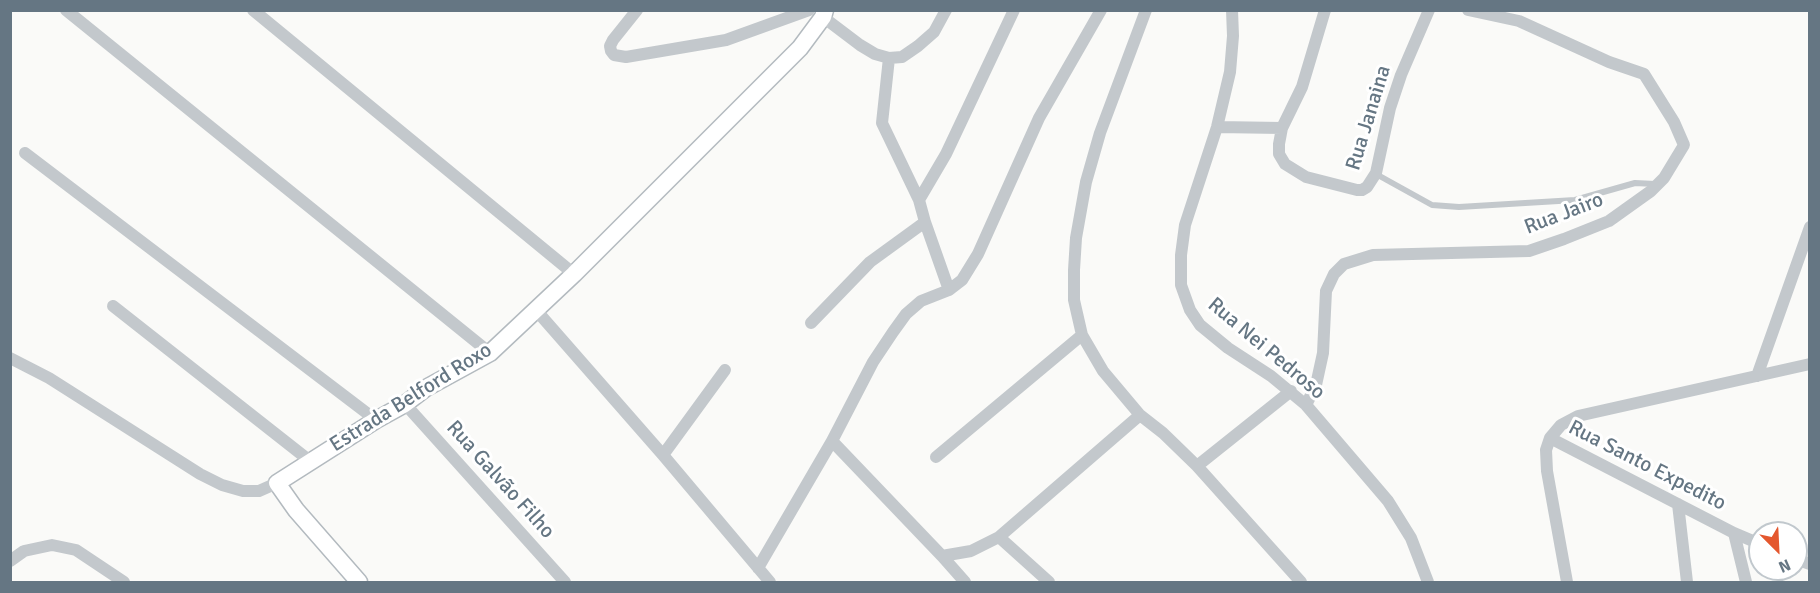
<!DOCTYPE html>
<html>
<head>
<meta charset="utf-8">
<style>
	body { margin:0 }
	#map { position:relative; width:1820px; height:593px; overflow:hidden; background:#fafaf8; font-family:Signika,sans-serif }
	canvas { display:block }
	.frame { position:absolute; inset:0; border:12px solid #657683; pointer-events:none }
	.north { position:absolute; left:1748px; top:521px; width:60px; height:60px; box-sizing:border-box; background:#fff; border:2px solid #c1c8cd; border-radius:50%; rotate:156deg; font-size:16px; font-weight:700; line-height:24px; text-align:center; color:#657683 }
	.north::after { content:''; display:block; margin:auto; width:21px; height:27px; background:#e4572e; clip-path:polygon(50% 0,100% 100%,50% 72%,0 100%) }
</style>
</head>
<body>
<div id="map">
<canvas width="1820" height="593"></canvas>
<div class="frame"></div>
<div class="north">N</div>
</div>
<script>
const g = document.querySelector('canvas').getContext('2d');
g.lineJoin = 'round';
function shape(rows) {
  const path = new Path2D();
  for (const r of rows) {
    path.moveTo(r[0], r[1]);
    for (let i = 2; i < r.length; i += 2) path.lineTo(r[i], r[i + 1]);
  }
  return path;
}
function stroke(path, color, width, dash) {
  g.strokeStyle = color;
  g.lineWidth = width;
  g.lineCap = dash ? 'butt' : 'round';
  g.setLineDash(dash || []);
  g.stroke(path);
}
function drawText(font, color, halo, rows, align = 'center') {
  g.font = font + ' Signika,sans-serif';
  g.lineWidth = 6;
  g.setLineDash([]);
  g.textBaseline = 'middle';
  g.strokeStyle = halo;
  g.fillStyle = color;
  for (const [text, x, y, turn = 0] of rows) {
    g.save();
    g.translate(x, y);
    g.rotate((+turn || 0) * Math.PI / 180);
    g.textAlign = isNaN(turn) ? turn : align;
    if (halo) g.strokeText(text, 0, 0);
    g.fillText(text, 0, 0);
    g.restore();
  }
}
const lane = shape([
	[1376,174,1432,205,1459,207,1575,200,1635,183,1655,184]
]);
const street = shape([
	[66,10,490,353],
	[253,10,574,274],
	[637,10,613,40,610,46,611,51,614,55,626,57,726,40,809,10],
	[1146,10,1100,133,1086,182,1076,238,1074,270,1074,300,1082,335,1103,371,1140,415,1163,433,1197,466,1301,582],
	[1232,10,1233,36,1230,72,1217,127,1185,225,1181,255,1181,285,1190,310,1200,325,1228,348,1271,376,1306,405,1388,501,1411,538,1428,582],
	[1325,10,1302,87,1282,128,1279,144,1279,154,1285,164,1306,177,1357,190,1362,190,1367,187,1376,173,1390,108,1401,75,1429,10],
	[823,17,860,45,875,54,889,58,902,57,918,46,934,32,946,10],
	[889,58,882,123,919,200],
	[1217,127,1282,128],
	[25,153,376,420],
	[925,222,949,290],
	[113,306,310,461],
	[536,310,663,455,770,582],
	[811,323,870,262,925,222,919,200,946,154,1014,10],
	[10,358,49,378,200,474,222,485,243,491,259,491,277,483],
	[1757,376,1810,227],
	[405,404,565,582],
	[1306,405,1316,385,1323,353,1326,291,1334,274,1344,264,1373,255,1529,251,1564,239,1609,221,1651,191,1664,178,1684,145,1674,122,1644,74,1609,62,1519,21,1468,10],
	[1550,438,1734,533,1760,544],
	[832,441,942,556,971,551,999,537,1140,415],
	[663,455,725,370],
	[936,457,1082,335],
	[1197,466,1291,391],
	[1678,504,1687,582],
	[1734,533,1746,582],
	[999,537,1049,582],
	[942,556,965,582],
	[1796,559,1810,564],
	[10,561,24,551,52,545,76,550,124,582],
	[758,568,832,441,873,362,893,332,906,314,921,301,949,290,962,280,978,254,1039,118,1101,10],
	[1567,582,1547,471,1546,450,1550,438,1561,425,1578,416,1810,364]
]);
const secondary = shape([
	[359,582,296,510,277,483,376,420,405,404,426,388,490,353,574,274,800,48,823,17,825,10]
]);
const streetNames = [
	["Rua Janaina",1369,118,-73],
	["Rua Jairo",1564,214,-21],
	["Rua Nei Pedroso",1266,349,40],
	["Estrada Belford Roxo",411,398,-32],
	["Rua Santo Expedito",1647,466,27],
	["Rua Galvão Filho",500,480,48]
];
stroke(secondary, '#b3babf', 19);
stroke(lane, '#c3c8cc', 6);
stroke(street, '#c3c8cc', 12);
stroke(secondary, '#fff', 16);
drawText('21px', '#657683', '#fff', streetNames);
</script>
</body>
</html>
